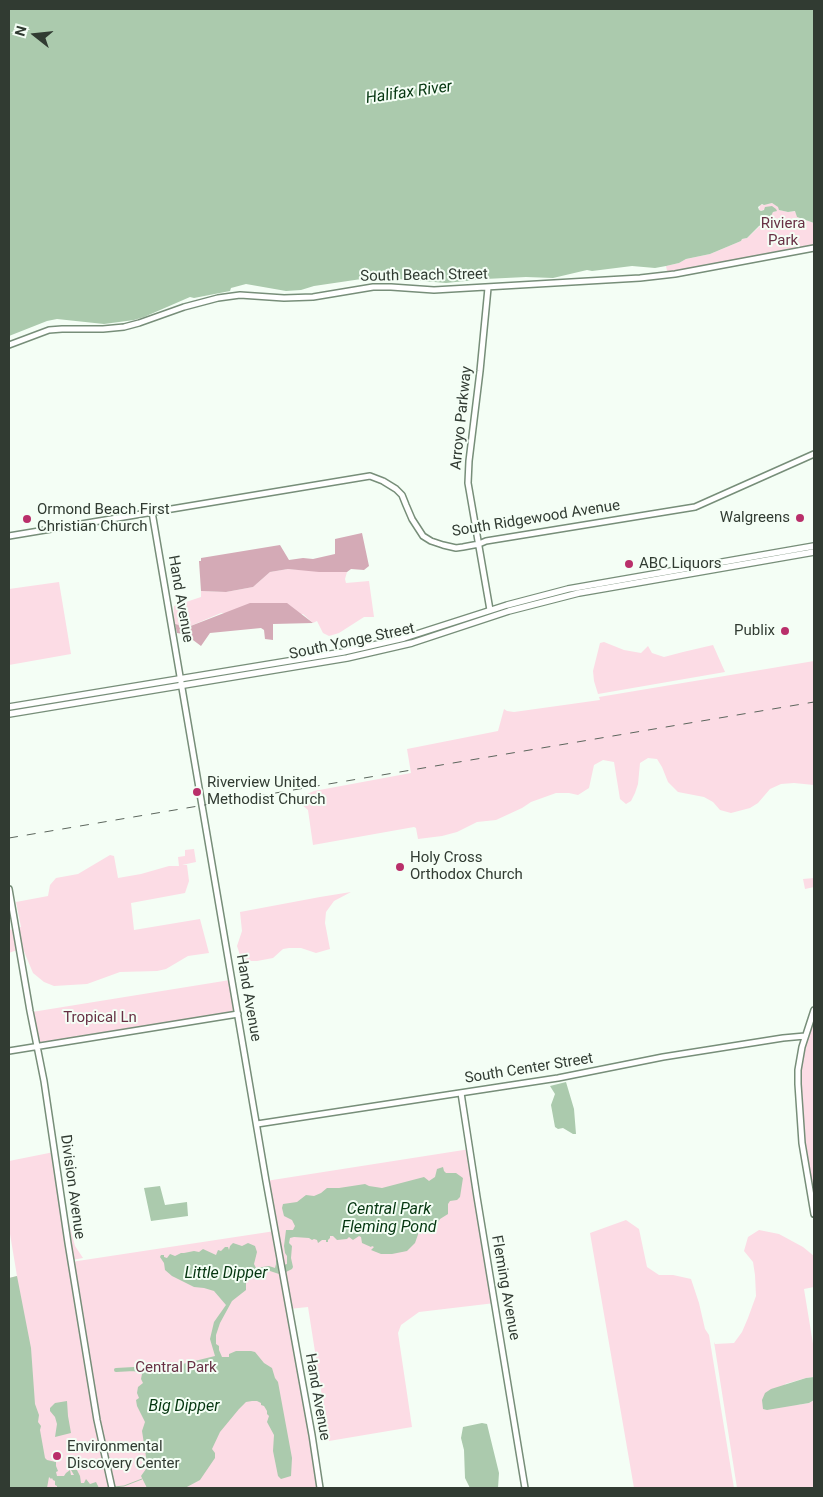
<!DOCTYPE html>
<html>
<head>
<meta charset="utf-8">
<style>
	body { margin:0 }
	#map { position:relative; width:823px; height:1497px; overflow:hidden; background:#f4fef5; font-family:Roboto,sans-serif }
	canvas { display:block }
	.frame { position:absolute; inset:0; border:10px solid #313b32; pointer-events:none }
	.north { position:absolute; left:10px; top:10px; width:50px; height:50px; -webkit-text-stroke:4px #f4fef5; paint-order:stroke; rotate:286deg; font-size:14px; font-weight:700; line-height:20px; text-align:center; color:#313b32 }
	.north::after { content:''; display:block; margin:auto; width:18px; height:22px; background:#313b32; clip-path:polygon(50% 0,100% 100%,50% 72%,0 100%) }
</style>
</head>
<body>
<div id="map">
<canvas width="823" height="1497"></canvas>
<div class="frame"></div>
<div class="north">N</div>
</div>
<script>
const g = document.querySelector('canvas').getContext('2d');
g.lineJoin = 'round';
function fillPath(path, color) {
  g.fillStyle = color;
  g.fill(path, 'evenodd');
}
function shape(rows) {
  const path = new Path2D();
  for (const r of rows) {
    path.moveTo(r[0], r[1]);
    for (let i = 2; i < r.length; i += 2) path.lineTo(r[i], r[i + 1]);
  }
  return path;
}
function stroke(path, color, width, dash) {
  g.strokeStyle = color;
  g.lineWidth = width;
  g.lineCap = dash ? 'butt' : 'round';
  g.setLineDash(dash || []);
  g.stroke(path);
}
function drawText(font, color, halo, rows, align = 'center') {
  g.font = font + ' Roboto,sans-serif';
  g.lineWidth = 4;
  g.setLineDash([]);
  g.textBaseline = 'middle';
  g.strokeStyle = halo;
  g.fillStyle = color;
  for (const [text, x, y, turn = 0] of rows) {
    g.save();
    g.translate(x, y);
    g.rotate((+turn || 0) * Math.PI / 180);
    g.textAlign = isNaN(turn) ? turn : align;
    if (halo) g.strokeText(text, 0, 0);
    g.fillText(text, 0, 0);
    g.restore();
  }
}
const green = shape([
	[772,203,779,207,779,210,788,212,796,211,797,217,814,223,814,248,668,275,666,266,679,263,686,259,710,254,741,241,742,239,747,238,760,226,762,217,776,211,765,209,761,211,759,210,760,205],
	[288,569,347,572,345,579,346,583,369,581,374,617,364,617,339,633,329,636,323,633,317,621,313,623,303,614,221,613,188,627,175,624,173,620,174,606,201,597,201,591,226,592,253,587,270,572],
	[59,582,71,654,9,665,9,589],
	[604,642,624,650,641,653,648,646,652,653,664,657,683,652,713,645,725,672,598,694,594,681,593,671,600,643],
	[814,661,814,785,794,783,781,784,770,789,758,803,750,808,731,813,720,810,713,802,704,797,678,792,668,782,662,767,657,759,648,758,640,763,638,784,635,793,631,801,626,804,620,799,614,762,603,760,594,765,589,788,578,795,569,793,556,793,531,802,522,808,496,820,477,822,457,832,442,836,418,839,416,828,414,827,313,845,308,810,302,805,300,797,314,791,411,773,407,749,498,731,504,709,507,711,514,712,600,700,599,697],
	[194,849,196,862,182,865,187,865,189,881,185,893,131,903,134,930,200,919,209,953,188,956,166,969,157,971,120,972,87,984,54,986,44,982,33,973,23,949,21,949,17,928,21,927,16,902,48,896,50,885,56,878,78,874,110,855,114,856,118,878,141,874,169,866,179,866,178,857,185,856,185,850],
	[814,878,814,887,805,889,803,879],
	[351,892,334,901,326,912,325,923,330,949,316,953,301,948,289,948,283,949,273,958,257,961,242,961,237,946,242,931,240,912,320,897],
	[14,929,17,950,9,953,9,930],
	[230,980,236,1013,38,1044,32,1012],
	[814,1011,814,1214,802,1143,798,1070],
	[470,1149,495,1303,419,1312,401,1325,398,1333,412,1427,329,1441,308,1307,289,1309,320,1488,9,1488,9,1278,17,1276,9,1228,9,1161,54,1152,71,1262,275,1231,266,1181],
	[63,1199,75,1246,83,1258,72,1260],
	[626,1220,639,1229,647,1267,659,1275,673,1275,691,1279,699,1303,705,1329,709,1335,734,1488,634,1488,590,1233],
	[759,1230,779,1234,803,1247,814,1256,814,1287,804,1289,814,1350,814,1377,806,1378,785,1384,797,1405,809,1403,814,1400,814,1488,737,1488,714,1342,715,1344,734,1343,742,1332,748,1318,756,1296,755,1275,753,1262,744,1251,748,1237]
]);
const forest = shape([
	[362,533,369,566,364,570,351,569,347,572,319,572,288,569,270,572,253,587,226,592,201,591,199,561,201,561,201,558,280,545,289,560,303,558,313,559,335,554,335,539],
	[250,603,287,603,313,623,273,624,273,640,265,639,264,630,261,628,210,633,201,646,193,640,190,635,177,633,175,624,188,627]
]);
const water = shape([
	[9,9,814,9,814,223,797,217,795,211,788,212,779,210,778,207,772,203,764,205,762,204,758,207,759,210,761,211,764,210,765,207,772,206,776,209,777,211,773,212,771,216,762,217,763,224,759,226,747,238,742,239,741,241,710,254,686,259,679,263,666,266,655,268,632,266,592,271,587,270,553,278,526,277,485,279,446,283,375,277,314,286,301,290,286,291,246,284,231,288,230,291,194,298,190,297,144,317,134,320,104,324,57,319,47,321,9,336],
	[566,1082,574,1109,576,1134,573,1134,563,1128,558,1129,555,1127,551,1105,555,1094,550,1086],
	[443,1167,444,1171,446,1173,456,1173,463,1178,460,1197,457,1200,450,1201,448,1204,448,1214,440,1219,433,1230,426,1231,421,1226,415,1243,407,1251,392,1254,381,1254,371,1250,374,1247,372,1246,371,1247,362,1243,361,1237,359,1236,353,1240,349,1237,347,1239,337,1240,333,1236,330,1236,330,1238,328,1240,328,1242,326,1242,326,1240,322,1240,318,1243,317,1240,314,1239,312,1240,309,1238,294,1237,290,1238,289,1243,292,1246,291,1258,293,1267,292,1269,286,1272,284,1265,287,1264,287,1256,285,1253,284,1246,286,1230,293,1230,295,1226,292,1220,284,1216,282,1208,283,1204,297,1202,306,1195,314,1196,321,1193,327,1188,339,1188,365,1184,369,1186,382,1188,424,1177,429,1181,435,1177,437,1169],
	[160,1186,165,1205,187,1202,188,1216,151,1221,144,1188],
	[233,1243,242,1246,248,1243,255,1246,257,1252,254,1264,256,1268,269,1266,275,1268,276,1264,276,1255,279,1274,267,1270,257,1275,253,1275,252,1277,248,1278,246,1283,246,1290,232,1301,220,1323,216,1335,216,1344,219,1346,219,1350,222,1357,229,1357,229,1354,236,1351,251,1351,255,1352,264,1363,272,1368,275,1378,278,1382,292,1458,291,1476,281,1479,278,1476,273,1451,274,1435,267,1422,269,1416,267,1414,267,1411,264,1406,261,1405,261,1403,257,1401,252,1401,246,1402,239,1409,220,1432,212,1449,215,1453,215,1458,200,1480,185,1488,147,1488,141,1476,146,1469,147,1463,142,1431,145,1422,137,1406,136,1400,139,1398,137,1393,138,1387,143,1383,141,1379,142,1374,215,1356,210,1339,214,1322,226,1305,214,1291,204,1288,194,1287,172,1276,165,1270,164,1263,160,1257,161,1255,164,1255,164,1257,167,1258,170,1254,175,1256,181,1253,184,1253,194,1251,199,1252,203,1249,216,1255,218,1250,221,1251,225,1247,228,1247,229,1250,230,1246],
	[17,1276,31,1348,35,1404,39,1415,38,1422,41,1426,40,1430,45,1458,47,1460,56,1462,56,1466,58,1471,56,1472,57,1476,64,1476,66,1473,70,1470,71,1475,74,1475,71,1470,77,1470,80,1476,81,1483,84,1483,86,1479,90,1484,96,1482,99,1488,57,1488,57,1486,55,1485,55,1481,53,1480,52,1478,51,1479,49,1477,47,1488,9,1488,9,1278],
	[814,1377,814,1400,809,1403,767,1410,763,1409,762,1400,765,1393,771,1389,806,1378],
	[67,1401,68,1416,71,1433,55,1437,57,1424,55,1417,50,1411,50,1408,55,1403],
	[482,1423,487,1424,499,1473,498,1488,470,1488,465,1478,464,1450,461,1438,463,1427]
]);
const stream = shape([
	[114,1487,124,1486,142,1479]
]);
const canal = shape([
	[116,1370,134,1369,146,1373]
]);
const secondary = shape([
	[488,288,480,371,469,461,468,483,490,610],
	[9,345,49,330,62,329,103,329,124,327,139,323,184,307,218,298,240,295,284,298,313,297,373,287,391,287,434,290,640,278,675,274,814,248],
	[152,512,266,1181,312,1435,320,1488],
	[9,536,370,476,383,481,396,489,402,495,406,505,412,519,423,536,431,541,443,545,456,548,463,547,479,544,486,541,695,507,814,454],
	[9,889,30,1011,44,1081,68,1243,97,1420,112,1488],
	[814,1010,802,1047,798,1070,798,1084,802,1143,814,1214],
	[9,1051,238,1014],
	[461,1093,477,1197,525,1488],
	[257,1124,558,1078,663,1057,783,1038,805,1036]
]);
const primary = shape([
	[9,707,343,652,404,638,507,605,568,589,814,546],
	[9,714,347,658,412,643,509,611,579,593,814,552]
]);
const rail = shape([
	[9,838,814,702]
]);
const markers = [
	[800,518,5,"#b92f6a"],
	[27,519,5,"#b92f6a"],
	[629,564,5,"#b92f6a"],
	[785,631,5,"#b92f6a"],
	[197,792,5,"#b92f6a"],
	[400,867,5,"#b92f6a"],
	[57,1456,5,"#b92f6a"]
];
const parkNames = [
	["Riviera",783,224],
	["Park",783,241],
	["Tropical Ln",100,1018],
	["Central Park",176,1368]
];
const streetNames = [
	["South Beach Street",424,276,-1],
	["Arroyo Parkway",462,418,-84],
	["South Ridgewood Avenue",536,519,-9],
	["Hand Avenue",180,599,80],
	["South Yonge Street",352,642,-12],
	["Hand Avenue",248,998,80],
	["South Center Street",529,1069,-9],
	["Division Avenue",72,1187,82],
	["Fleming Avenue",505,1288,80],
	["Hand Avenue",317,1397,80]
];
const poiNames = [
	["Ormond Beach First",37,510],
	["Christian Church",37,527],
	["Walgreens",790,518,"right"],
	["ABC Liquors",639,564],
	["Publix",775,631,"right"],
	["Riverview United",207,783],
	["Methodist Church",207,800],
	["Holy Cross",410,858],
	["Orthodox Church",410,875],
	["Environmental",67,1447],
	["Discovery Center",67,1464]
];
const waterNames = [
	["Halifax River",409,93,-8],
	["Central Park",389,1210],
	["Fleming Pond",389,1228],
	["Little Dipper",226,1274],
	["Big Dipper",184,1407]
];
fillPath(green, '#fcdce5');
fillPath(forest, '#d4aab6');
fillPath(water, '#abcaad');
stroke(stream, '#abcaad', 1);
stroke(canal, '#abcaad', 4);
stroke(secondary, '#778e79', 8);
stroke(primary, '#778e79', 8);
stroke(secondary, '#fff', 5);
stroke(primary, '#fff', 5.5);
stroke(rail, '#5b655c', 1, [9, 9]);
for (const [x, y, r, color] of markers) {
  const dot = new Path2D();
  dot.arc(x, y, r, 0, 2 * Math.PI);
  g.fillStyle = color;
  g.fill(dot);
  stroke(dot, '#f4fef5', 2);
}
drawText('15px', '#683145', '#f4fef5', parkNames);
drawText('15px', '#313b32', '#f4fef5', streetNames);
drawText('15px', '#313b32', '#f4fef5', poiNames, 'left');
drawText('italic 16px', '#053610', '#f4fef5', waterNames);
</script>
</body>
</html>
